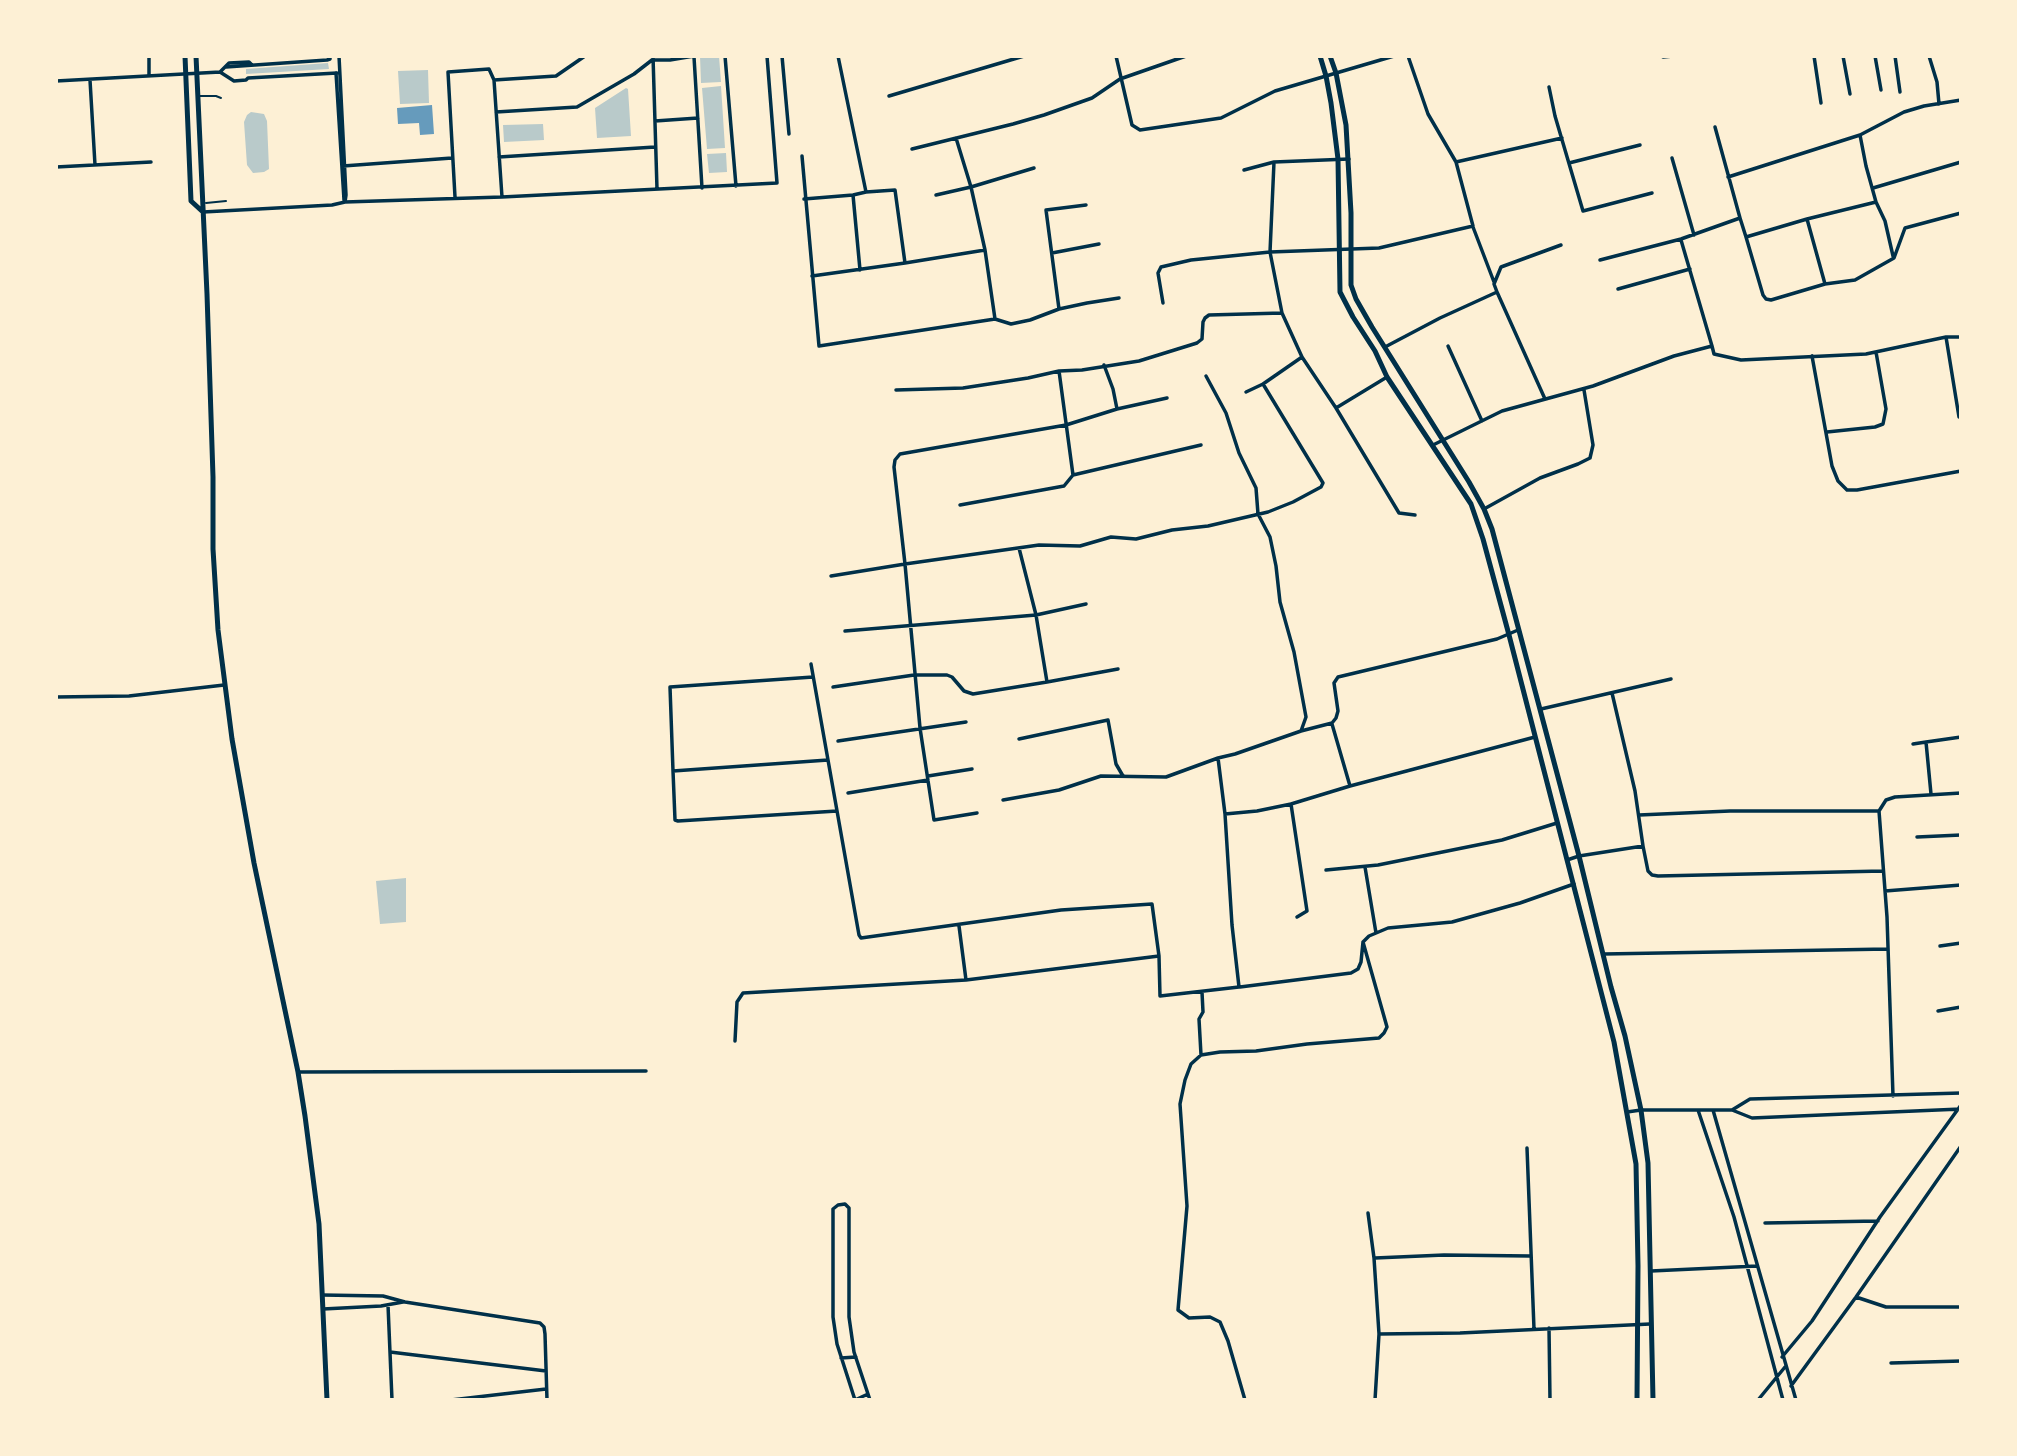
<!DOCTYPE html>
<html>
<head>
<meta charset="utf-8">
<style>
	body { margin:0 }
	#map { position:relative; width:2017px; height:1456px; overflow:hidden; background:#fdf0d5; font-family:"IBM Plex Serif",serif }
	canvas { display:block }
	.frame { position:absolute; inset:0; border:58px solid #fdf0d5; pointer-events:none }
</style>
</head>
<body>
<div id="map">
<canvas width="2017" height="1456"></canvas>
<div class="frame"></div>
</div>
<script>
const g = document.querySelector('canvas').getContext('2d');
g.lineJoin = 'round';
function fillPath(path, color) {
  g.fillStyle = color;
  g.fill(path, 'evenodd');
}
function shape(rows) {
  const path = new Path2D();
  for (const r of rows) {
    path.moveTo(r[0], r[1]);
    for (let i = 2; i < r.length; i += 2) path.lineTo(r[i], r[i + 1]);
  }
  return path;
}
function stroke(path, color, width, dash) {
  g.strokeStyle = color;
  g.lineWidth = width;
  g.lineCap = dash ? 'butt' : 'round';
  g.setLineDash(dash || []);
  g.stroke(path);
}
const green = shape([
	[700,56,719,56,721,82,701,83],
	[328,63,329,69,246,74,246,69],
	[428,70,429,103,400,104,398,71],
	[721,86,725,148,707,149,702,88],
	[626,88,628,89,631,136,597,138,595,108],
	[251,112,264,114,267,121,269,169,264,172,253,173,247,165,244,122,247,115],
	[543,124,544,140,504,142,503,125],
	[726,153,727,172,709,173,707,154],
	[406,878,406,922,380,924,376,881]
]);
const water = shape([
	[432,105,434,134,420,135,419,123,398,124,397,108]
]);
const service = shape([
	[199,96,216,96,221,98],
	[206,203,226,201]
]);
const minor = shape([
	[149,56,149,76],
	[339,56,346,195,345,202],
	[653,56,657,189],
	[725,56,736,186],
	[782,56,789,134],
	[838,56,866,192,895,190,905,263,985,250,995,319,1011,324,1030,320,1059,309,1087,303,1119,298],
	[1116,56,1132,125,1140,130,1221,118,1275,91,1394,56],
	[1663,56,1663,57,1673,56],
	[1814,56,1821,103],
	[1843,56,1850,94],
	[1875,56,1881,90],
	[1895,56,1900,92],
	[1929,56,1937,82,1939,104],
	[694,57,702,188],
	[226,67,327,60,330,59,330,56],
	[220,72,234,81,246,80,248,78,337,73],
	[336,73,344,200],
	[90,80,95,165],
	[494,80,556,76,585,56],
	[56,81,220,72,229,63,249,62,252,65],
	[1549,87,1555,116,1583,211,1652,193],
	[889,96,1024,56],
	[496,112,577,107,634,74,652,60,670,60,694,56],
	[655,121,698,118],
	[1715,127,1740,218],
	[1860,135,1866,166,1876,202,1885,221,1893,256],
	[956,138,971,187,985,250],
	[912,149,1013,124,1044,115,1092,98,1120,79,1186,56],
	[802,156,819,346,995,319],
	[499,157,655,147],
	[1672,158,1694,235],
	[1456,162,1562,138],
	[1569,163,1640,145],
	[343,166,452,158],
	[56,167,151,162],
	[1244,170,1274,162,1349,159],
	[1728,177,1860,135,1904,112,1924,106,1961,100],
	[1873,188,1961,162],
	[853,195,860,270],
	[936,195,971,187,1034,168],
	[455,197,448,72,489,69,494,80,502,197],
	[804,199,853,195,866,192],
	[203,212,332,205,345,202,502,197,777,183,767,56],
	[1807,219,1825,284],
	[1473,227,1494,282],
	[1746,237,1763,295,1766,299,1771,300,1825,284,1855,280,1894,258,1905,228,1961,213],
	[1681,240,1712,346],
	[1052,253,1099,244],
	[1600,260,1681,239,1740,218,1746,237,1807,219,1876,202],
	[812,276,905,263],
	[1618,289,1690,269],
	[1497,292,1494,284,1501,267,1561,245],
	[1163,303,1158,273,1161,267,1191,260,1270,252,1274,162],
	[1059,309,1046,210,1086,205],
	[1946,337,1959,417],
	[1448,346,1482,421],
	[1385,347,1440,318,1497,292,1545,399],
	[1812,356,1832,466,1838,481,1847,490,1857,490,1961,471],
	[1104,365,1113,389,1117,409],
	[1387,377,1336,408,1302,357,1282,313,1270,252,1379,248,1473,226,1456,162,1428,114,1408,56],
	[896,390,963,388,1028,378,1059,371,1082,370,1139,361,1197,343,1202,339,1203,322,1205,318,1209,315,1282,313],
	[1246,392,1263,384],
	[1336,408,1399,513,1415,515],
	[1827,432,1875,427,1883,424,1886,409,1876,352],
	[1433,445,1502,411,1593,386,1674,356,1712,346,1714,354,1741,360,1866,354,1946,337,1961,337],
	[1073,475,1201,445],
	[960,505,1064,486,1073,475,1059,371],
	[1484,509,1540,478,1578,464,1590,458,1593,445,1584,390],
	[1019,548,1036,615,1047,682,1118,669],
	[831,576,905,564,894,467,895,460,900,454,1066,425,1117,409,1167,398],
	[845,631,1036,615,1086,604],
	[811,664,859,935,861,938,1061,910,1152,904,1159,956,1160,996,1239,987,1232,925,1225,814,1218,758,1235,754,1301,731,1306,717,1294,652,1280,602,1276,566,1270,537,1258,514,1256,488,1239,453,1226,413,1206,376],
	[813,677,670,687,673,771,828,760],
	[833,687,914,675,947,675,952,677,964,691,973,694,1047,682],
	[56,697,129,696,224,685],
	[1541,709,1671,679],
	[1332,724,1350,786],
	[1301,731,1332,723,1336,718,1338,711,1334,683,1338,677,1497,639,1518,630],
	[1019,739,1108,720,1116,764,1123,776],
	[838,741,966,722],
	[1913,744,1926,742],
	[673,771,675,820,678,821,837,811],
	[928,776,972,769],
	[848,793,928,780],
	[1931,794,1926,742,1961,737],
	[1003,800,1059,790,1101,776,1166,777,1218,758],
	[1291,804,1350,786,1535,737],
	[977,813,934,820,920,728,905,564,1039,545,1080,546,1111,537,1136,539,1172,530,1208,526,1268,512,1293,502,1321,487,1323,483,1263,384,1302,357],
	[1225,814,1257,811,1291,804,1307,911,1297,917],
	[1639,815,1730,811,1879,811],
	[1917,837,1961,835],
	[1643,846,1648,871,1652,875,1658,876,1883,871],
	[1567,860,1579,856,1643,846,1635,791,1612,693],
	[1365,867,1376,933],
	[1326,870,1378,865,1502,840,1557,823],
	[1885,891,1961,885],
	[959,926,966,980],
	[1940,946,1961,943],
	[1604,954,1888,949],
	[1240,987,1351,973,1358,969,1361,962,1363,942,1369,936,1388,928,1452,922,1520,903,1574,884],
	[1938,1011,1961,1007],
	[735,1041,737,1002,743,993,966,980,1159,956],
	[1201,1055,1199,1019,1203,1012,1202,992],
	[298,1072,646,1071],
	[1893,1096,1887,917,1879,811,1886,800,1895,797,1961,793],
	[1698,1110,1734,1217,1783,1400],
	[1713,1110,1796,1400],
	[1732,1110,1750,1099,1961,1093],
	[1627,1112,1641,1110,1732,1110,1752,1118,1961,1109],
	[1527,1148,1534,1329],
	[1368,1213,1374,1258,1379,1334,1375,1400],
	[1765,1223,1878,1221],
	[1375,1258,1444,1255,1530,1256],
	[1651,1271,1757,1266],
	[322,1295,383,1296,405,1302,540,1323,544,1327,545,1334,547,1400],
	[1856,1297,1886,1307,1961,1307],
	[388,1305,392,1400],
	[323,1309,381,1306,403,1302],
	[1549,1328,1550,1400],
	[1379,1334,1460,1333,1650,1324],
	[390,1352,546,1371],
	[1782,1357,1812,1321,1880,1217,1961,1105],
	[841,1358,856,1357],
	[1891,1363,1961,1361],
	[1791,1386,1856,1297,1961,1146],
	[451,1400,546,1389],
	[855,1400,837,1344,833,1317,833,1209,838,1205,845,1204,849,1208,849,1317,854,1352,870,1400],
	[855,1400,868,1394],
	[1245,1400,1228,1341,1220,1322,1210,1317,1189,1318,1178,1310,1187,1206,1180,1104,1185,1080,1191,1064,1201,1055,1220,1052,1256,1051,1307,1044,1379,1038,1384,1033,1387,1027,1363,942],
	[1758,1400,1785,1367]
]);
const tertiary = shape([
	[185,56,191,201,203,212],
	[196,56,207,294,213,477,213,549,218,630,232,739,254,863,298,1072,305,1116,319,1224,327,1400],
	[1320,56,1326,76,1331,103,1338,159,1340,292,1353,317,1375,351,1387,377,1471,504,1483,539,1509,635,1614,1042,1636,1164,1638,1266,1637,1400],
	[1330,56,1336,73,1346,125,1351,213,1351,285,1356,299,1372,327,1469,482,1484,509,1492,529,1579,856,1611,987,1625,1036,1641,1110,1648,1163,1653,1400]
]);
fillPath(green, '#b9caca');
fillPath(water, '#669bbc');
stroke(service, '#003049', 2);
stroke(minor, '#003049', 3.5);
stroke(tertiary, '#003049', 5);
</script>
</body>
</html>
